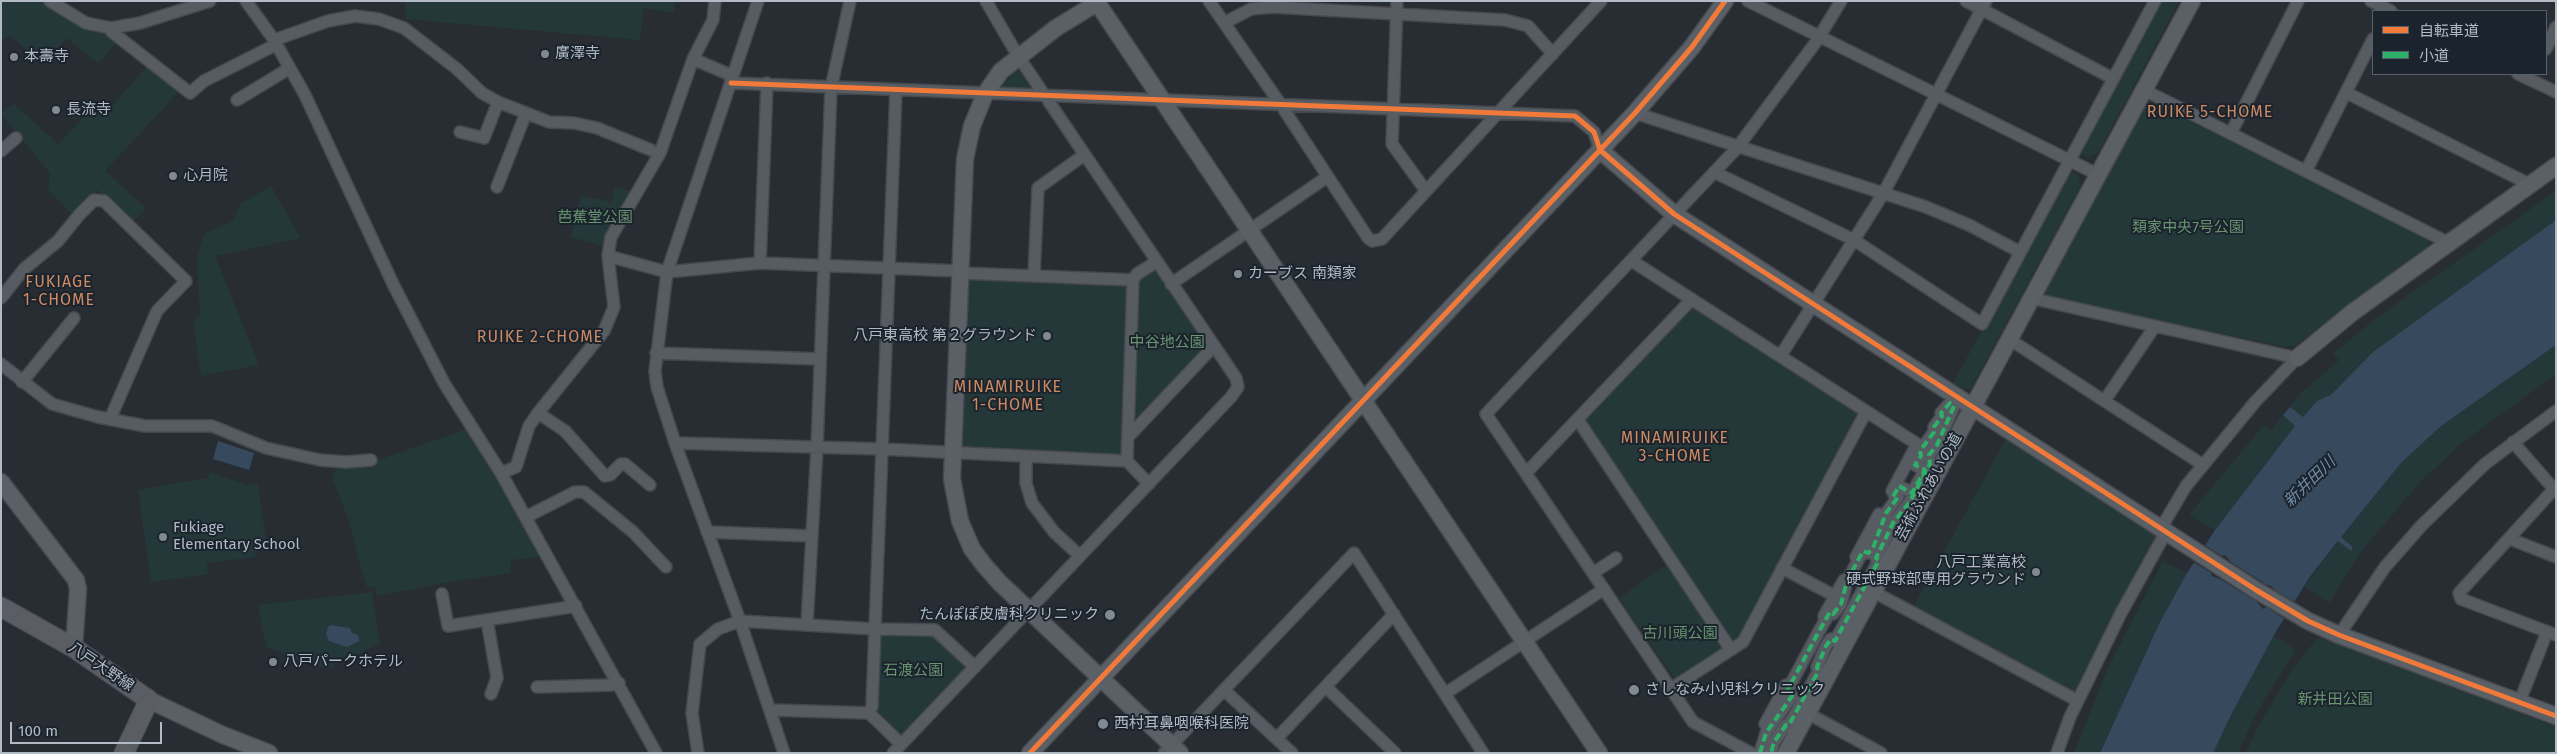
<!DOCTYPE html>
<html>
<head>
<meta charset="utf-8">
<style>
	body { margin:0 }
	#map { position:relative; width:2557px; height:754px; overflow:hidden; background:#272d33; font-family:"Fira Sans","Noto Sans JP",sans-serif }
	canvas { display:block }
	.frame { position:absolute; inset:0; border:2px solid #b1bac5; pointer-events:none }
	.legend { position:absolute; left:2372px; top:10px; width:175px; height:65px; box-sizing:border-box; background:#1b242d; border:1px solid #57606a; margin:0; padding:6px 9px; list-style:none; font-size:15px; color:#b1bac5 }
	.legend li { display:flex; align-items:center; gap:10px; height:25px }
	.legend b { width:25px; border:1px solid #57606a }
	.scale { position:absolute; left:10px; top:722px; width:152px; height:22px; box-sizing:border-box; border:2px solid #b1bac5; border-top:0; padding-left:6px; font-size:15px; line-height:18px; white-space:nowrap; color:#b1bac5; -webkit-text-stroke:4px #1b242d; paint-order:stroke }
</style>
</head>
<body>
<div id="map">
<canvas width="2557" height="754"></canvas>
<div class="frame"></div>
<ul class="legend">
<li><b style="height:6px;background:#f17a3a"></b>自転車道</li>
<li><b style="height:6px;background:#2db169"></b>小道</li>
</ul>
<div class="scale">100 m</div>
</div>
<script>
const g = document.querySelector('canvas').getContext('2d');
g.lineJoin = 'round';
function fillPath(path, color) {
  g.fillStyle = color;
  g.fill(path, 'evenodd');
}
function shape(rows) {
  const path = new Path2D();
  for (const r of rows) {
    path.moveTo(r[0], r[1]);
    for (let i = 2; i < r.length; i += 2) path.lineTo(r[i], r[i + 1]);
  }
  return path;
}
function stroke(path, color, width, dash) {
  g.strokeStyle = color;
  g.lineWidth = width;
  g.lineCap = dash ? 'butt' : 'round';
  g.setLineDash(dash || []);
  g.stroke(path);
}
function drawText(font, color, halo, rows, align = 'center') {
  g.font = font + ' "Fira Sans","Noto Sans JP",sans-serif';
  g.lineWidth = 4;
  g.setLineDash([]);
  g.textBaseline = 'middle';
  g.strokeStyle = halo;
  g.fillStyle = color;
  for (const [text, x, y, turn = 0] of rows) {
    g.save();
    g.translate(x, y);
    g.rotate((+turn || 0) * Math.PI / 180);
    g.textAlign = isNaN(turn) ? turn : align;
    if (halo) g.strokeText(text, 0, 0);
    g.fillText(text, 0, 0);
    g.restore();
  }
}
const green = shape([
	[1,1,43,1,64,15,108,32,118,41,98,64,67,38,41,65,10,35,4,39,1,37],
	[405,1,675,1,674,13,644,8,640,40,406,19],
	[2160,1,2179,1,2098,153,2088,157,2078,152],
	[147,67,152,67,181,89,105,171,146,208,132,222,97,190,74,216,48,190,50,173,1,114,14,104,58,144,97,103,107,111],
	[1017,69,1032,91,1000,89],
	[2148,101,2429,240,2428,247,2295,346,2287,347,2047,297,2044,293],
	[2069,171,2079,176,2080,187,1971,388,1965,389,1953,383],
	[271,186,301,238,215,256,259,365,201,376,193,321,200,315,197,258,204,234,233,221,240,204],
	[615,187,634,192,606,247,571,237,581,195,611,202],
	[2556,191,2556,220,2373,352,2332,394,2317,401,2303,417,2290,407,2301,393,2339,360,2333,353,2382,314],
	[1152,270,1156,272,1205,344,1204,350,1138,418,1133,416,1138,282,1139,278],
	[968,277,1129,285,1123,457,962,449],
	[1691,306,1858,411,1858,415,1737,640,1732,641,1586,423,1586,418],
	[2556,345,2556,374,2463,442,2421,481,2360,553,2329,603,2304,586,2339,541,2351,550,2353,547,2341,537,2401,463,2441,426],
	[2283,415,2296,425,2215,530,2189,515,2264,425,2271,431],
	[467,429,479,445,540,557,511,560,510,573,438,584,377,596,375,587,367,587,361,569,349,521,332,478,336,467,367,464],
	[2006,439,2156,535,2157,540,2078,692,2072,693,1914,606],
	[210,472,247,485,258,484,266,541,254,557,207,563,208,574,151,582,138,490,208,478],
	[2163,561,2187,573,2159,624,2100,753,2074,753,2107,670],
	[1668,564,1724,645,1723,650,1676,680,1619,598],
	[372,592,380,644,326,669,266,647,258,605],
	[880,634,932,635,964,664,964,670,904,734,898,734,876,712,877,638],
	[2274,635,2296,650,2256,713,2238,753,2213,753,2232,713],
	[2318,637,2556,727,2556,753,2246,753,2258,726,2292,670]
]);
const water = shape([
	[2556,220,2556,345,2441,426,2401,463,2341,537,2353,547,2351,551,2338,541,2309,578,2274,635,2232,713,2213,753,2100,753,2159,624,2187,573,2215,530,2295,426,2283,415,2290,407,2303,417,2317,401,2332,394,2373,352],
	[218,441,254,453,249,470,213,459],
	[331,625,350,628,352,633,358,635,359,641,347,647,329,641,326,634,328,627]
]);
const pier = shape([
	[2203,544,2222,556,2225,555,2231,562,2267,585,2270,585,2276,591,2297,603,2286,620,2266,607,2263,609,2257,602,2220,579,2212,576,2211,573,2192,561]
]);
const street = shape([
	[50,1,86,23,111,28,140,23,210,1],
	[246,1,274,40,305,95,393,284,444,383,501,473,656,753],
	[758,1,667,272,655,371,657,387,675,443,740,621,784,753],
	[1209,1,1281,105,1368,238,1372,241,1382,239,1601,1],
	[1397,1,1392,144,1426,191],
	[1748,1,2097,174],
	[1966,1,2112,78],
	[2371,1,2391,11],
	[1224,23,1251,9,1272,7,1505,20,1528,26,1553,54],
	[111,28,112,32,190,93,204,81,277,44],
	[274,40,328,21,355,16,379,19,404,28,457,69,482,93,498,102,549,122,574,123,597,128,651,150],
	[2546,49,2556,27],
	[693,59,733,76],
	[2518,74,2556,92],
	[731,83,1575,116,1594,132,1600,150],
	[2144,90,2449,243],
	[2347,93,2531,185],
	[237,100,290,68],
	[1635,113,1926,207,1969,225,2020,252],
	[460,132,484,138,498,102],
	[2231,133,2298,1],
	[1,151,16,138],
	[2306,171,2373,39],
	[1714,172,1854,240,1982,324,2155,1],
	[497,187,526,113],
	[608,256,667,272,760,263,960,271],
	[1632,261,1917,444,1892,491],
	[760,263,767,83],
	[1034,276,1038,188,1084,155],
	[1133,280,1137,274,1156,262],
	[1171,284,1327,177],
	[1,298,24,269,58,241,79,215,94,200,104,201,186,281,157,311,110,419],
	[2030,298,2297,358,2255,402,2186,486,2161,528],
	[2009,339,2203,465],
	[656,353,819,359],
	[1781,355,1883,194,1986,1],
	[1,364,52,404,98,417,145,426,212,426,266,448,320,460,346,462,371,460],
	[22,382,74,318],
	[2105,400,2155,326],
	[538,413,565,431,605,476,610,475,621,464,625,464,650,485],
	[1578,420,1731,650],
	[1129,436,1214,346],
	[2513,442,2553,488],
	[675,443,882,449,1127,461,1133,280,960,273],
	[1026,457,1026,483,1032,503,1054,532,1080,556],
	[1127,461,1149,484],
	[501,473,516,467,529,426,538,413,604,331,614,307,608,256,611,237,660,153,693,59,713,20,715,1],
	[1526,473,1692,299],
	[2556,487,2459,593,2461,599,2556,635],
	[526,517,575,492,584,492,633,532,666,567],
	[707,532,812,536],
	[2510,539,2556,557],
	[1856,557,1879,514],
	[1782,568,1835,596],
	[1593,573,1616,558],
	[1872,591,2078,701],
	[442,594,448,626,576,606],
	[1824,616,1844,580],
	[487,620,497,678,491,694],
	[807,624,817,447,831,88,850,1],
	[2339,635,2385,567,2422,525,2485,464,2556,411],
	[537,687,611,685,619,683],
	[1326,687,1395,753],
	[1672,688,1743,642,1866,412],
	[1224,690,1292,753],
	[1446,693,1604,589],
	[2519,703,2547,632],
	[771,710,869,713,901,744],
	[869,713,872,706,896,90],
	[1807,713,1881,753],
	[1765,724,1786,685],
	[1277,738,1394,614],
	[698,753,692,713,700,644,718,629,740,621,874,629,935,630,975,667],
	[893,753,1231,397,1238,387,1236,378,1018,56,986,1],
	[1164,753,1354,553,1483,753],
	[1751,753,1693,722,1486,414,1737,148,1816,42,1841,1],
	[1760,753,1766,733,1792,696,1786,693,1818,633,1830,612,1833,614,1841,604,1847,581,1863,551,1868,553,1873,548,1886,513,1898,497,1894,495,1899,486,1912,493,1925,470,1915,465,1921,456,1920,451,1934,432,1934,427,1942,416,1941,413,1950,403,1954,406,1937,445,1929,455,1930,464,1909,503,1893,523,1876,558,1879,560,1835,641,1831,639,1826,646,1817,667,1818,672,1789,725,1786,725,1774,742,1771,753],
	[2057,753,2070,717,2121,613,2166,532]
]);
const secondary = shape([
	[1096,1,1599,753],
	[1097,3,1056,28,1001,71,985,94,972,126,965,159,952,479,960,521,972,549,984,565,1000,583,1180,753],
	[1600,150,1674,214,2256,590,2308,621,2339,635,2556,716],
	[2297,358,2353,312,2556,166],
	[1,482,76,580,78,589,74,648],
	[149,700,223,735,269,753],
	[1030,753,1635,113,1692,47,1725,1],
	[1786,753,2192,1]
]);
const primary = shape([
	[1,607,74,648,149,700,124,753]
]);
const quiet = shape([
	[1760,753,1766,733,1792,696,1786,693,1818,633,1830,612,1833,614,1841,604,1847,581,1863,551,1868,553,1873,548,1886,513,1898,497,1894,495,1899,486,1912,493,1925,470,1915,465,1921,456,1920,451,1934,432,1934,427,1942,416,1941,413,1950,403,1954,406,1937,445,1929,455,1930,464,1909,503,1893,523,1876,558,1879,560,1835,641,1831,639,1826,646,1817,667,1818,672,1789,725,1786,725,1774,742,1771,753]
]);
const cycleway = shape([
	[731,83,1575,116,1594,132,1600,150,1674,214,2256,590,2308,621,2339,635,2556,716],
	[1030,753,1635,113,1692,47,1725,1]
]);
const markers = [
	[545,54,5,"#818992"],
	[14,57,5,"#818992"],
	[56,110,5,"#818992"],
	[173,176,5,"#818992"],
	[1238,274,5,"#818992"],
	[1047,336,5,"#818992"],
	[163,537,5,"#818992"],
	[2036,572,5,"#818992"],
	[1110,615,6,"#818992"],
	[273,662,5,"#818992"],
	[1634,690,6,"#818992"],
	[1103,724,6,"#818992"]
];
const poiNames = [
	["廣澤寺",555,54],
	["本壽寺",24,57],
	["長流寺",66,110],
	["心月院",183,176],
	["カーブス 南類家",1248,274],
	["八戸東高校 第２グラウンド",1037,336,"right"],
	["Fukiage",173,528],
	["Elementary School",173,545],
	["八戸工業高校",2026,563,"right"],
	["硬式野球部専用グラウンド",2026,580,"right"],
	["たんぽぽ皮膚科クリニック",1099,615,"right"],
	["八戸パークホテル",283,662],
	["さしなみ小児科クリニック",1645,690],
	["西村耳鼻咽喉科医院",1114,724]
];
const parkNames = [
	["芭蕉堂公園",595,218],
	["類家中央7号公園",2188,228],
	["中谷地公園",1167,343],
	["古川頭公園",1680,634],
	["石渡公園",913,671],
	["新井田公園",2335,700]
];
const streetNames = [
	["芸術ふれあいの道",1929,487,-61],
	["八戸大野線",101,667,34]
];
const neighbourhoodNames = [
	["RUIKE 5-CHOME",2210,113],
	["FUKIAGE",59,283],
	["1-CHOME",59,301],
	["RUIKE 2-CHOME",540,338],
	["MINAMIRUIKE",1008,388],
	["1-CHOME",1008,406],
	["MINAMIRUIKE",1675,439],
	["3-CHOME",1675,457]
];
const waterNames = [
	["新井田川",2310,482,-44]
];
fillPath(green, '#253839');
fillPath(water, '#36495d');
fillPath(pier, '#272d33');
stroke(street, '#45494e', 14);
stroke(secondary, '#45494e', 19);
stroke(primary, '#454a50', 21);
stroke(street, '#575c62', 11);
stroke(secondary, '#5b6066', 16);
stroke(primary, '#5a5e64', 19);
stroke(quiet, '#2db169', 4, [8, 4]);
stroke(cycleway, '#f17a3a', 5);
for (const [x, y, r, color] of markers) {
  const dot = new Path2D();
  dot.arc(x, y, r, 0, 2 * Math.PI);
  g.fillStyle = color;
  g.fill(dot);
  stroke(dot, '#1b242d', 2);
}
drawText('15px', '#b1bac5', '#1b242d', poiNames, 'left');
drawText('15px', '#699470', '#1b242d', parkNames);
drawText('15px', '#b1bac5', '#1b242d', streetNames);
g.letterSpacing = '1px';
drawText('16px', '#ce8a63', '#1b242d', neighbourhoodNames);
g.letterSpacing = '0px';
drawText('italic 16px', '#728ca7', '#1b242d', waterNames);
</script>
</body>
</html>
